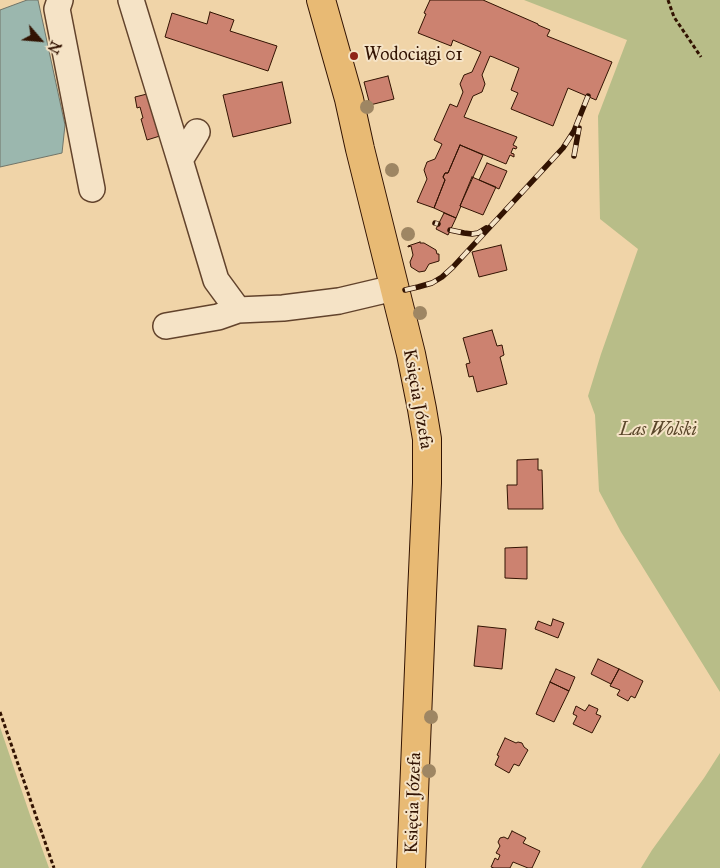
<!DOCTYPE html>
<html>
<head>
<meta charset="utf-8">
<style>
	body { margin:0 }
	#map { position:relative; width:720px; height:868px; overflow:hidden; background:#f0d4a8; font-family:"IM FELL Great Primer",serif }
	canvas { display:block }
	.north { position:absolute; left:15px; top:15px; width:50px; height:50px; -webkit-text-stroke:4px #f5e3c6; paint-order:stroke; rotate:117deg; font-size:14px; font-weight:700; line-height:20px; text-align:center; color:#321302 }
	.north::after { content:''; display:block; margin:auto; width:18px; height:22px; background:#321302; clip-path:polygon(50% 0,100% 100%,50% 72%,0 100%) }
</style>
</head>
<body>
<div id="map">
<canvas width="720" height="868"></canvas>
<div class="north">N</div>
</div>
<script>
const g = document.querySelector('canvas').getContext('2d');
g.lineJoin = 'round';
function fillPath(path, color) {
  g.fillStyle = color;
  g.fill(path, 'evenodd');
}
function shape(rows) {
  const path = new Path2D();
  for (const r of rows) {
    path.moveTo(r[0], r[1]);
    for (let i = 2; i < r.length; i += 2) path.lineTo(r[i], r[i + 1]);
  }
  return path;
}
function stroke(path, color, width, dash) {
  g.strokeStyle = color;
  g.lineWidth = width;
  g.lineCap = dash ? 'butt' : 'round';
  g.setLineDash(dash || []);
  g.stroke(path);
}
function drawText(font, color, halo, rows, align = 'center') {
  g.font = font + ' "IM FELL Great Primer",serif';
  g.lineWidth = 4;
  g.setLineDash([]);
  g.textBaseline = 'middle';
  g.strokeStyle = halo;
  g.fillStyle = color;
  for (const [text, x, y, turn = 0] of rows) {
    g.save();
    g.translate(x, y);
    g.rotate((+turn || 0) * Math.PI / 180);
    g.textAlign = isNaN(turn) ? turn : align;
    if (halo) g.strokeText(text, 0, 0);
    g.fillText(text, 0, 0);
    g.restore();
  }
}
const green = shape([
	[524,0,720,0,720,692,621,532,599,491,595,415,588,396,601,354,638,249,600,219,598,116,627,40],
	[0,727,30,815,49,868,0,868],
	[720,753,720,868,641,868,652,850,704,778]
]);
const water = shape([
	[27,0,38,0,65,125,62,153,0,167,0,10,27,0]
]);
const building = shape([
	[430,0,483,0,538,24,538,25,550,30,547,36,612,62,596,100,568,88,553,126,511,109,518,93,511,90,519,68,493,57,490,56,482,75,485,84,482,92,473,96,464,117,517,137,513,145,517,147,516,149,513,148,511,153,514,154,514,157,510,155,506,164,460,145,448,173,445,173,443,177,445,180,434,208,417,202,427,179,424,170,427,162,435,159,442,144,434,140,450,104,457,107,463,92,460,84,464,75,472,72,481,52,453,40,451,46,418,33,426,14,424,13,430,0],
	[210,12,234,20,230,31,277,46,268,71,165,37,172,13,207,24,210,12],
	[388,76,394,99,370,105,364,82,388,76],
	[282,82,291,123,233,137,223,95,282,82],
	[151,93,163,135,147,140,141,119,143,118,140,107,137,108,135,97,151,93],
	[460,145,483,155,460,206,461,206,456,218,434,208,445,180,443,177,445,173,448,173,460,145],
	[487,163,507,171,499,189,479,180,487,163],
	[472,177,496,187,483,215,460,206,472,177],
	[444,213,456,218,448,235,436,229,444,213],
	[420,242,420,243,424,243,436,250,437,254,439,254,439,261,429,264,425,271,419,272,411,267,410,262,413,255,411,246,408,247,408,246,420,242],
	[501,245,507,270,479,277,472,252,501,245],
	[492,330,497,346,502,345,504,355,500,357,507,384,477,392,473,376,469,377,466,364,470,363,463,338,492,330],
	[538,459,538,470,542,470,543,509,508,509,507,485,517,485,517,460,538,459],
	[527,547,527,579,505,578,505,548,527,547],
	[553,619,564,623,558,638,535,629,538,621,551,626,553,619],
	[478,626,506,629,502,669,474,666,478,626],
	[598,659,619,669,611,684,591,674,598,659],
	[556,669,575,677,569,691,550,682,556,669],
	[619,669,643,681,635,698,631,696,628,701,617,695,620,690,610,686,619,669],
	[550,682,569,691,554,722,536,714,550,682],
	[589,705,598,709,596,714,601,716,592,733,573,724,577,716,573,714,576,706,585,711,589,705],
	[505,738,516,743,518,742,522,743,524,747,528,750,519,766,514,764,509,773,495,765,499,756,497,755,505,738],
	[512,831,526,838,523,843,540,851,532,868,528,868,513,862,510,868,494,868,491,867,495,858,498,860,500,855,496,853,500,846,498,842,500,838,504,837,508,839,512,831]
]);
const path = shape([
	[668,0,674,17,701,57],
	[0,712,54,868]
]);
const minor = shape([
	[60,0,57,9,92,189],
	[131,0,180,160],
	[197,132,180,160,216,280,238,310,283,308,339,301,394,288],
	[166,326,218,317,238,310]
]);
const major = shape([
	[321,0,349,99,360,149,411,354,422,409,427,439,427,483,422,594,411,868]
]);
const rail = shape([
	[574,156,579,128],
	[435,223,438,224],
	[450,230,464,233,472,234,478,233,486,228],
	[405,290,418,287,432,283,442,277,453,267,563,148,574,131,588,96]
]);
const trees = [
	[367,107],
	[392,170],
	[408,234],
	[420,313],
	[431,717],
	[429,771]
];
const markers = [
	[354,56,5,"#8f2418"]
];
const poiNames = [
	["Wodociągi 01",364,56]
];
const streetNames = [
	["Księcia Józefa",417,399,80],
	["Księcia Józefa",414,803,-88]
];
const parkNames = [
	["Las Wolski",658,431]
];
fillPath(green, '#b8bd88');
fillPath(water, '#9bb7ae');
stroke(water, '#717569', 1);
fillPath(building, '#cc8270');
stroke(building, '#321302', 1);
stroke(minor, '#62432c', 28);
stroke(major, '#321302', 30);
stroke(path, '#321302', 3, [4, 2.5]);
stroke(minor, '#f5e3c6', 25);
stroke(major, '#e8ba74', 28);
stroke(rail, '#321302', 5.5);
stroke(rail, '#f5e3c6', 4, [11]);
g.fillStyle = '#9e8663';
for (const [x, y] of trees) {
  g.beginPath();
  g.arc(x, y, 7, 0, 2 * Math.PI);
  g.fill();
}
for (const [x, y, r, color] of markers) {
  const dot = new Path2D();
  dot.arc(x, y, r, 0, 2 * Math.PI);
  g.fillStyle = color;
  g.fill(dot);
  stroke(dot, '#f5e3c6', 2);
}
drawText('18px', '#321302', '#f5e3c6', poiNames, 'left');
drawText('18px', '#321302', '#f5e3c6', streetNames);
drawText('italic 18px', '#5a462a', '#f5e3c6', parkNames);
</script>
</body>
</html>
